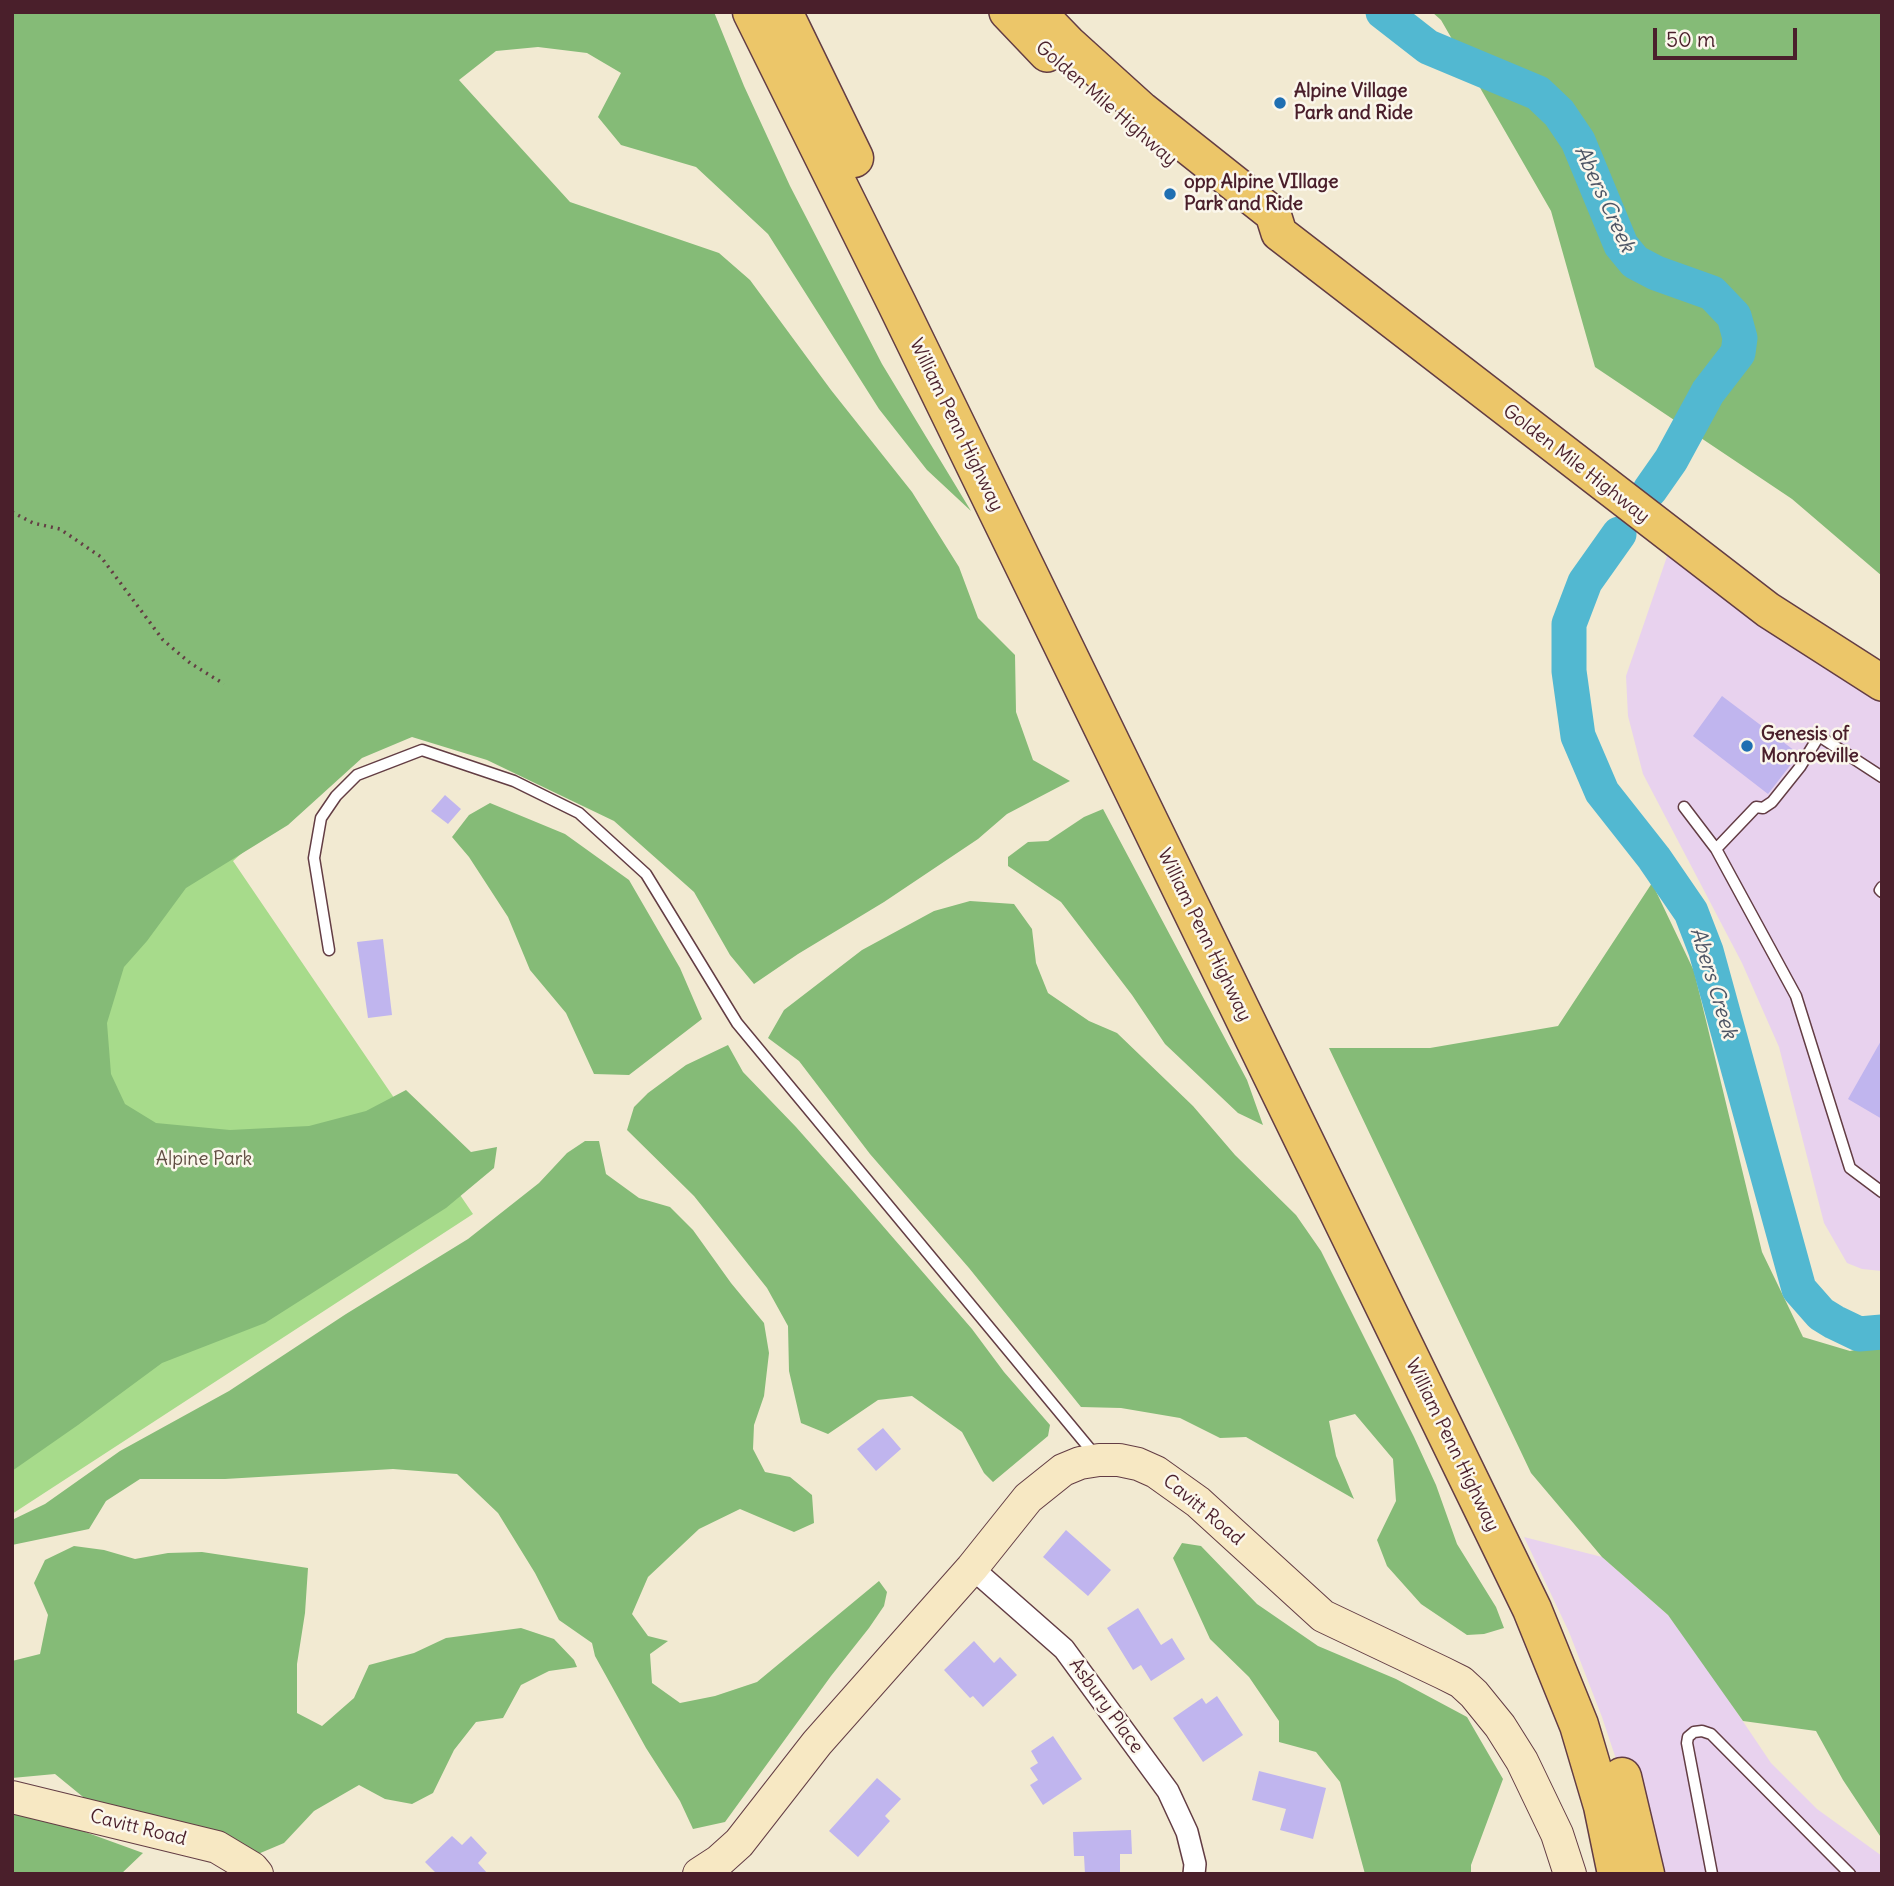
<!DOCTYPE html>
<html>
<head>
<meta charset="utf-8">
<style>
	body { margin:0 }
	#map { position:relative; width:1894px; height:1886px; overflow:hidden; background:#f2ead2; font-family:Delius,sans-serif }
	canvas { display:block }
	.frame { position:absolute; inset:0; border:14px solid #4a1f2b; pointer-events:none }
	.scale { position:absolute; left:1653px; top:28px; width:144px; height:32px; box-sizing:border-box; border:4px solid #4a1f2b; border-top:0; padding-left:9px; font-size:21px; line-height:24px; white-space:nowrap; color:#4a1f2b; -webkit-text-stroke:5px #fbf7ec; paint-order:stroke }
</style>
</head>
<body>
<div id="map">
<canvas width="1894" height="1886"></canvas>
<div class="frame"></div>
<div class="scale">50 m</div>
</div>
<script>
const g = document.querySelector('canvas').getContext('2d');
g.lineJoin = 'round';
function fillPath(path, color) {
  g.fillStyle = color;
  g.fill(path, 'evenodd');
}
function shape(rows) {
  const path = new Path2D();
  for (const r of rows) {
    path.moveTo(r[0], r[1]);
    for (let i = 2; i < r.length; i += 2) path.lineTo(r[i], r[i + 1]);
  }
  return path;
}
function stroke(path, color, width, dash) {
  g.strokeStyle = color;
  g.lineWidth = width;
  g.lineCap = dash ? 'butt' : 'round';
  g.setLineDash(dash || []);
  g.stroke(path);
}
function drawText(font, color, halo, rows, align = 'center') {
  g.font = font + ' Delius,sans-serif';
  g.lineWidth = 5;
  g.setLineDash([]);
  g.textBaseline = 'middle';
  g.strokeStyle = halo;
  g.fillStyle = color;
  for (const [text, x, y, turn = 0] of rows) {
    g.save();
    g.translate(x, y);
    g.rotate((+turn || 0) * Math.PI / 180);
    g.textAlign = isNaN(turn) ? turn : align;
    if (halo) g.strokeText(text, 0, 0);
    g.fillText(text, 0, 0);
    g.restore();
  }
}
const built = shape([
	[1673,539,1882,683,1882,1271,1862,1269,1847,1263,1824,1223,1779,1047,1742,963,1643,774,1628,716,1626,676],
	[1524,1537,1602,1557,1668,1615,1713,1677,1771,1763,1817,1809,1882,1856,1882,1874,1645,1874,1616,1759,1602,1717,1569,1632]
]);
const green = shape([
	[12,301,442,675,233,861,473,1214,12,1514]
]);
const forest = shape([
	[12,12,714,12,744,86,790,186,882,364,971,511,927,470,879,409,768,234,696,167,621,145,598,117,621,73,587,53,538,47,496,51,459,80,570,202,719,253,750,280,831,390,912,492,959,567,978,618,1015,655,1016,712,1033,760,1070,781,1007,814,978,839,884,902,798,954,754,984,730,955,694,892,614,821,487,760,412,737,362,758,288,825,186,888,147,941,124,967,107,1023,111,1074,125,1104,156,1123,230,1130,309,1126,366,1111,406,1090,471,1152,497,1147,494,1168,446,1208,265,1323,162,1363,78,1425,12,1471],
	[1432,12,1882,12,1882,576,1792,499,1595,367,1551,211,1441,20],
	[490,803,565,834,629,880,680,968,702,1019,629,1075,594,1074,566,1013,530,970,508,917,469,857,452,837,469,815],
	[1103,809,1247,1080,1263,1125,1238,1113,1165,1044,1132,995,1061,902,1008,866,1008,857,1028,842,1048,841,1084,817],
	[1652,883,1694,971,1762,1252,1803,1337,1850,1351,1882,1344,1882,1839,1843,1780,1816,1731,1743,1721,1668,1615,1602,1557,1531,1473,1329,1048,1430,1048,1558,1026],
	[970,901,1014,904,1032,929,1036,963,1048,993,1089,1021,1117,1033,1193,1106,1235,1155,1296,1215,1321,1251,1414,1437,1436,1485,1457,1544,1496,1607,1504,1628,1484,1634,1467,1635,1421,1604,1387,1566,1377,1540,1396,1501,1393,1459,1355,1414,1329,1421,1336,1456,1354,1499,1246,1437,1220,1438,1180,1418,1121,1408,1081,1407,969,1268,870,1154,799,1061,768,1038,784,1010,862,950,934,911],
	[728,1045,743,1072,796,1127,850,1188,972,1329,1004,1372,1050,1425,1048,1436,993,1482,984,1473,962,1432,912,1396,878,1400,828,1434,801,1423,789,1371,788,1326,767,1288,694,1196,627,1130,634,1107,648,1093,686,1065],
	[585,1141,599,1141,606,1174,639,1198,670,1207,693,1230,731,1283,764,1323,769,1353,764,1396,754,1425,753,1449,765,1472,790,1477,812,1495,814,1523,794,1532,740,1509,699,1529,648,1577,632,1614,648,1636,668,1641,650,1654,652,1683,680,1703,715,1696,757,1682,879,1581,887,1592,884,1606,869,1628,831,1676,725,1822,693,1829,680,1801,646,1748,595,1656,592,1643,559,1620,535,1573,498,1513,457,1474,393,1469,225,1479,140,1479,106,1501,89,1529,12,1545,12,1520,45,1504,120,1451,229,1391,346,1314,468,1239,539,1183,567,1153],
	[1182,1543,1201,1546,1257,1604,1318,1646,1396,1679,1467,1717,1503,1779,1471,1865,1471,1874,1365,1874,1340,1782,1316,1752,1279,1742,1279,1721,1249,1677,1210,1639,1173,1558],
	[74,1546,104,1550,135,1559,168,1553,202,1552,308,1568,305,1613,297,1664,297,1713,322,1726,354,1698,369,1665,414,1653,446,1638,521,1628,554,1639,574,1660,577,1667,549,1671,521,1685,503,1718,476,1722,454,1750,433,1793,412,1804,385,1799,359,1785,314,1811,284,1843,258,1854,88,1801,55,1774,12,1778,12,1661,40,1654,48,1615,34,1583,45,1560],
	[12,1814,55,1821,143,1853,121,1874,12,1874]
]);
const river = shape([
	[1383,12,1428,47,1538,93,1559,113,1578,141,1621,245,1635,262,1656,273,1712,293,1734,316,1740,338,1738,353,1708,392,1671,460,1650,490],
	[1619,534,1585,582,1569,624,1569,671,1578,736,1602,792,1654,858,1691,912,1706,951,1799,1289,1821,1314,1834,1322,1859,1334,1882,1332]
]);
const building = shape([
	[1722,696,1799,754,1768,794,1693,736],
	[445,795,461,809,448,824,431,811],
	[383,939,392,1015,368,1018,357,942],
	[1882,1039,1882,1119,1848,1099],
	[883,1428,901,1449,876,1471,857,1449],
	[1066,1530,1111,1570,1088,1596,1043,1557],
	[1138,1608,1161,1645,1172,1638,1185,1659,1151,1681,1141,1665,1133,1670,1107,1628],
	[974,1641,994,1663,1000,1657,1017,1675,983,1707,973,1696,970,1698,944,1670],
	[1217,1696,1243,1735,1203,1762,1173,1718,1202,1698,1206,1704],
	[1053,1736,1082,1779,1043,1805,1030,1785,1038,1780,1030,1768,1038,1763,1031,1751],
	[1259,1771,1326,1788,1313,1839,1280,1830,1286,1809,1252,1800],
	[877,1778,901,1799,885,1816,890,1821,858,1857,829,1831],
	[1131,1830,1132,1854,1120,1854,1120,1874,1085,1874,1084,1856,1074,1856,1073,1832],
	[452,1836,462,1845,471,1836,487,1853,478,1863,488,1874,437,1874,425,1862]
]);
const path = shape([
	[12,512,33,523,60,529,101,557,163,640,190,663,224,684]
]);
const lane = shape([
	[1882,777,1819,736,1800,767,1772,802,1763,808,1756,807,1716,849,1796,996,1850,1168,1882,1192],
	[1684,807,1716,849],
	[1882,887,1880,890,1882,892],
	[329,950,314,858,321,818,336,796,357,775,422,750,514,781,579,813,646,874,737,1023,1095,1455],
	[1712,1874,1687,1743,1688,1737,1694,1732,1702,1731,1711,1734,1850,1874]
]);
const street = shape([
	[972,1568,1064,1649,1168,1791,1187,1832,1195,1864,1194,1874]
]);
const secondary = shape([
	[12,1797,217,1847,252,1868,257,1874],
	[699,1874,719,1861,739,1843,817,1743,972,1568,1028,1498,1063,1470,1080,1463,1099,1460,1119,1460,1138,1464,1156,1472,1198,1502,1323,1616,1443,1673,1461,1682,1474,1694,1500,1726,1522,1761,1557,1834,1570,1874]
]);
const primary = shape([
	[1007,12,1047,54],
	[1038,12,1068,43,1142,110,1273,214,1279,233,1768,610,1882,683]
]);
const highway = shape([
	[752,12,897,304,1532,1609,1579,1725,1603,1806,1617,1874],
	[783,12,854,158],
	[1622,1777,1645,1874]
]);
const markers = [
	[1280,103,7,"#1f6fb2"],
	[1170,194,7,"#1f6fb2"],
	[1747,746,7,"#1f6fb2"]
];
const poiNames = [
	["Alpine Village",1294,92],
	["Park and Ride",1294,114],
	["opp Alpine VIllage",1184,183],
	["Park and Ride",1184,205],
	["Genesis of",1761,735],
	["Monroeville",1761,757]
];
const streetNames = [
	["Golden Mile Highway",1106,104,41],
	["William Penn Highway",956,425,64],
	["Golden Mile Highway",1576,464,38],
	["William Penn Highway",1204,935,64],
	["William Penn Highway",1452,1445,64],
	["Cavitt Road",1203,1510,40],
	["Asbury Place",1106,1706,54],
	["Cavitt Road",138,1828,14]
];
const parkNames = [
	["Alpine Park",204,1160]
];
const waterNames = [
	["Abers Creek",1604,199,65],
	["Abers Creek",1713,983,73]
];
fillPath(built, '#e8d2ee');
fillPath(green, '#a7db8b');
fillPath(forest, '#85bb77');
stroke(river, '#52b8d1', 35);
fillPath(building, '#c0b5ee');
stroke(lane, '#633d44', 13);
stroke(street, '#633d44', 24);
stroke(secondary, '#633d44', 34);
stroke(primary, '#633d44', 38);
stroke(highway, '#633d44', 41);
stroke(path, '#633d44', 3.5, [2, 5]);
stroke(lane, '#fff', 10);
stroke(street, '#fff', 21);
stroke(secondary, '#f7e8c3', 32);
stroke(primary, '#ecc669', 35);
stroke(highway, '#ecc669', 38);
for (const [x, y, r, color] of markers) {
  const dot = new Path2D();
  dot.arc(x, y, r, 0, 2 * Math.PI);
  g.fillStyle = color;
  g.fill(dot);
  stroke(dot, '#fbf7ec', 2.5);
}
drawText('bold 19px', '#4a1f2b', '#fbf7ec', poiNames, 'left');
drawText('19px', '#4a1f2b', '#fbf7ec', streetNames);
drawText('19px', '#614e43', '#fbf7ec', parkNames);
drawText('italic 21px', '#4d5565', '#fbf7ec', waterNames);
</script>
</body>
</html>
